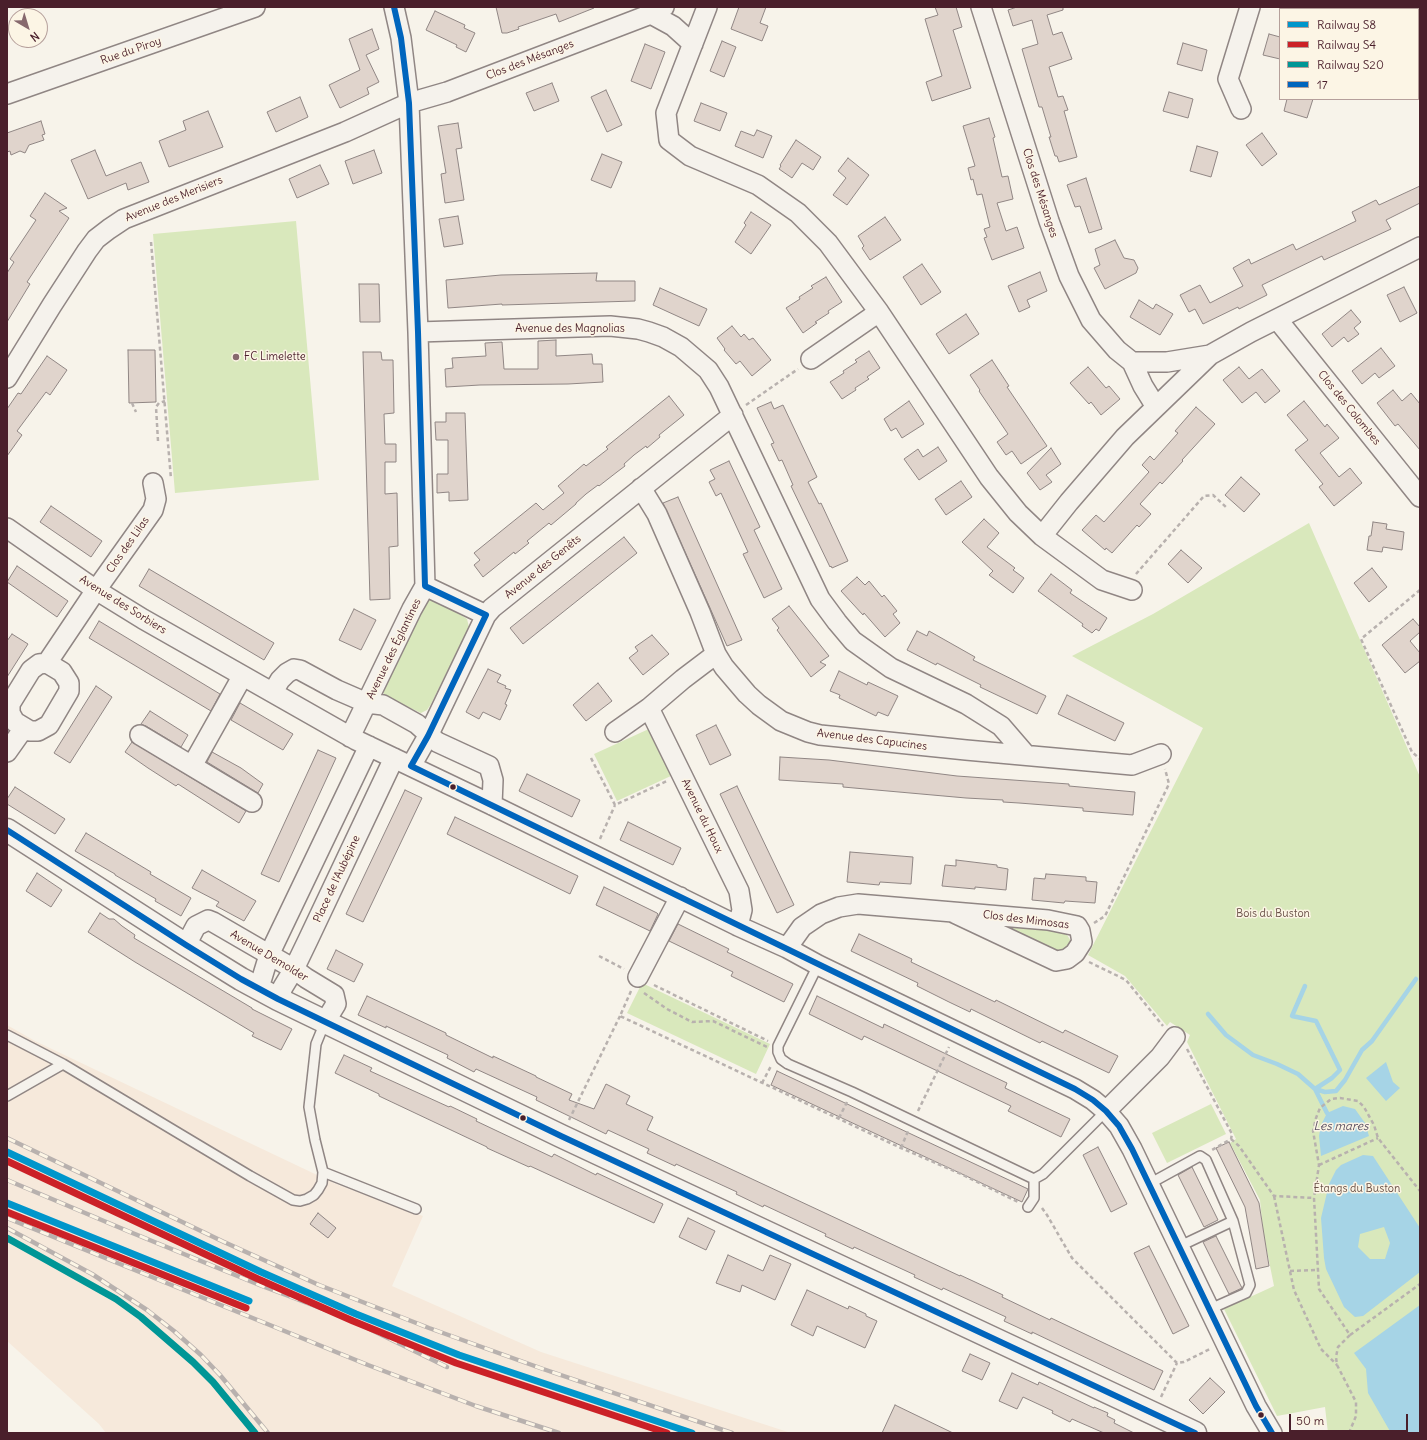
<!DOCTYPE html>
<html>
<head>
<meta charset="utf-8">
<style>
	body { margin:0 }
	#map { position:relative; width:1427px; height:1440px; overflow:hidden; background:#f7f3ea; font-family:Delius,sans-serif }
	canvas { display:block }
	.frame { position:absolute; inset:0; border:8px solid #4a1f2b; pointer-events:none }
	.legend { position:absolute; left:1279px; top:8px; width:140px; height:92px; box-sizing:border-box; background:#fcf5e5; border:1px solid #b59f9b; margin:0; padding:5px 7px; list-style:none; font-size:12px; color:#4a1f2b }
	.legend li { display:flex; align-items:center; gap:8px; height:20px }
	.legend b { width:20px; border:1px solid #b59f9b }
	.north { position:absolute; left:8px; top:8px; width:40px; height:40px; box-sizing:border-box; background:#fcf5e5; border:1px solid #b59f9b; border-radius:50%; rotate:142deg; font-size:11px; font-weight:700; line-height:16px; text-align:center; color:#4a1f2b }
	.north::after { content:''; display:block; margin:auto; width:14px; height:18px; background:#87696e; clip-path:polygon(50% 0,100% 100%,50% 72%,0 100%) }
	.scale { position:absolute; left:1289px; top:1414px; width:119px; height:18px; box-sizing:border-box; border:2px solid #4a1f2b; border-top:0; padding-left:5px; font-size:12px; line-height:14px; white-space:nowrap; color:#4a1f2b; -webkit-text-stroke:3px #fcf5e5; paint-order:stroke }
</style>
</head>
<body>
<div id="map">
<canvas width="1427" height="1440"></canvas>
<div class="frame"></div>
<ul class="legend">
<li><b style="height:5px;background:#0096cb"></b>Railway S8</li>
<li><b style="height:5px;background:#cb2127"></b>Railway S4</li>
<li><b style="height:5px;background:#009696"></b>Railway S20</li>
<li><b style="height:5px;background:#0065bd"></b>17</li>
</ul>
<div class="north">N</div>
<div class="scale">50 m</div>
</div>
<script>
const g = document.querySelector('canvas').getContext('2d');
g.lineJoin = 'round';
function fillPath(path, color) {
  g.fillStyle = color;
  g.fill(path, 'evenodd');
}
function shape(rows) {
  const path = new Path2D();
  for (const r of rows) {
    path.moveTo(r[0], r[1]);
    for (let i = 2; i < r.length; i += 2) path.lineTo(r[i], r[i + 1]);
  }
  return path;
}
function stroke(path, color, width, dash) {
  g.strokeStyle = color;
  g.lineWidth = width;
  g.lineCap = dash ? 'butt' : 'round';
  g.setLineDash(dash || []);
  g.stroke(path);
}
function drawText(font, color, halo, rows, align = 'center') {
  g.font = font + ' Delius,sans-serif';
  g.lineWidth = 3;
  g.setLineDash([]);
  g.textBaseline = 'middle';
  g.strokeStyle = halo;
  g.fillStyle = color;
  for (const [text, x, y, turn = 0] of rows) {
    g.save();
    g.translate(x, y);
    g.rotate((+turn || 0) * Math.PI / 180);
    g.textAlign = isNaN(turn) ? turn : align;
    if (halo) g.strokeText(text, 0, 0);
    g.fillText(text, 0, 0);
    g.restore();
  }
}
const built = shape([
	[7,1025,35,1041,336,1184,423,1216,392,1286,541,1352,791,1433,106,1433,99,1424,7,1341]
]);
const green = shape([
	[296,221,319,480,175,493,153,234],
	[1309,523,1420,777,1420,1433,1328,1433,1325,1407,1277,1416,1224,1309,1274,1286,1263,1231,1260,1200,1230,1143,1236,1139,1187,1042,1190,1035,1170,1022,1167,1026,1125,976,1088,955,1203,728,1072,656,1153,614],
	[430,600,453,610,464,617,467,619,469,627,431,704,427,710,421,713,387,697,384,694,382,688,426,602],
	[651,728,673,775,617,801,594,754],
	[994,923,1060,932,1067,935,1071,941,1069,947,1060,951,1055,950],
	[642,983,770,1044,756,1074,627,1013],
	[1211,1104,1226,1134,1167,1163,1152,1133]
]);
const water = shape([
	[1386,1062,1393,1082,1400,1088,1386,1101,1366,1078],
	[1343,1106,1355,1109,1365,1123,1369,1136,1321,1156,1319,1136,1321,1125,1327,1113],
	[1363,1155,1373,1156,1420,1228,1420,1272,1363,1316,1355,1317,1344,1307,1326,1269,1324,1258,1321,1218,1329,1184,1336,1170,1341,1165],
	[1384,1227,1390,1243,1385,1259,1370,1259,1358,1247,1360,1234],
	[1420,1305,1420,1433,1391,1433,1368,1393,1366,1369,1354,1353]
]);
const stream = shape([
	[1305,986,1292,1016,1316,1021,1340,1070,1332,1078,1315,1089],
	[1208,1014,1226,1035,1253,1055,1277,1064,1298,1074,1315,1089,1327,1113],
	[1315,1089,1325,1092,1336,1091,1345,1080,1362,1050,1372,1041,1416,979]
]);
const building = shape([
	[496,7,594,7,594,8,559,22,556,14,518,27,519,29,507,33,502,33,496,7],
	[739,7,766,7,760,23,768,26,762,41,731,29,739,7],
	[935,7,956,7,962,27,953,30,971,88,932,101,926,82,942,76,925,19,938,15,935,7],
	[1017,7,1063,7,1063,10,1047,15,1053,35,1062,32,1072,59,1049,67,1058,97,1063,96,1068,110,1064,111,1077,157,1059,162,1057,156,1055,156,1049,137,1051,137,1042,107,1039,107,1022,49,1038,44,1032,20,1013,26,1008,10,1017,7],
	[435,11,465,25,464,28,475,33,466,52,456,47,457,45,426,30,435,11],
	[372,29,379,49,366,55,379,82,367,88,369,94,340,108,329,85,360,70,349,39,372,29],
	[1269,34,1280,37,1280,59,1263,55,1269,34],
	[722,41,736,47,724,77,710,71,722,41],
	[1183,43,1207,50,1202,71,1177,64,1183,43],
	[645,44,665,52,651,89,631,81,645,44],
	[552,83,559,101,534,111,526,93,552,83],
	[606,90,622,125,607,132,591,97,606,90],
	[1169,92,1193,99,1188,118,1163,111,1169,92],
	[300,97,308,117,276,132,267,112,300,97],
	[1287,99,1313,99,1307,118,1284,111,1287,99],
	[701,103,727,113,720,131,694,121,701,103],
	[208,111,223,147,169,167,159,141,186,130,183,121,208,111],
	[989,118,995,137,993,138,1002,177,1008,176,1013,199,997,203,1006,231,1017,227,1024,248,992,260,984,238,987,237,984,229,990,227,982,194,977,195,973,179,971,180,968,168,975,166,963,126,989,118],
	[41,121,45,134,42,135,44,140,29,145,25,153,20,151,11,155,10,151,7,152,7,133,41,121],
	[458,123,462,148,456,149,464,200,445,203,441,174,446,173,438,126,458,123],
	[757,130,772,136,763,158,735,146,741,131,754,136,757,130],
	[1262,133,1277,154,1262,166,1246,145,1262,133],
	[796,140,821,157,813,170,802,163,792,178,779,169,781,166,780,165,796,140],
	[1197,146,1218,152,1211,177,1190,171,1197,146],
	[95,150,106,176,141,162,149,182,128,190,126,183,88,199,71,160,95,150],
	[374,150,382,173,353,184,345,161,374,150],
	[602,154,622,162,611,188,591,180,602,154],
	[848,158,869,175,847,205,833,195,846,178,838,171,848,158],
	[320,165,329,184,297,198,289,179,320,165],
	[1086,178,1102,229,1089,233,1080,206,1075,207,1067,185,1086,178],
	[1420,186,1420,203,1386,220,1391,229,1324,260,1322,256,1262,285,1267,295,1239,309,1238,307,1203,324,1195,309,1189,312,1180,295,1200,285,1210,303,1243,286,1233,268,1249,259,1251,264,1293,244,1296,250,1356,221,1352,212,1376,200,1379,205,1420,186],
	[45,193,67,208,59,211,69,218,27,282,30,284,7,322,7,273,14,262,10,259,36,220,30,216,45,193],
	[751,212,771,225,751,254,735,242,746,225,744,223,751,212],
	[458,216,463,244,444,247,439,219,458,216],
	[885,217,901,240,870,260,862,248,864,246,858,236,885,217],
	[1115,240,1124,258,1134,260,1138,268,1136,273,1105,289,1094,268,1100,265,1095,249,1115,240],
	[922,264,941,292,921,305,903,277,922,264],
	[1040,272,1047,291,1027,300,1030,307,1019,312,1008,286,1040,272],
	[597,273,596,281,635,281,635,301,502,305,502,304,448,308,446,280,501,275,597,273],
	[826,277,842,302,828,311,829,313,815,322,817,323,803,333,786,308,800,299,799,297,813,288,811,286,826,277],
	[359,284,379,284,380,322,360,322,359,284],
	[1404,287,1417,313,1400,322,1387,295,1404,287],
	[660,288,707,309,699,326,653,305,660,288],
	[1139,300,1153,309,1156,304,1173,314,1160,335,1130,317,1139,300],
	[1351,310,1361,322,1354,328,1359,334,1348,342,1344,337,1332,347,1322,334,1351,310],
	[966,314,979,334,949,354,936,334,966,314],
	[732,326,741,337,744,334,749,340,753,338,771,360,752,376,740,361,736,364,724,350,725,349,717,338,732,326],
	[556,340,556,356,592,354,593,364,602,364,603,382,568,384,480,385,446,387,445,369,453,368,452,358,486,356,485,343,502,342,504,369,538,369,538,341,556,340],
	[1381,348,1395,366,1379,378,1375,373,1362,384,1352,371,1381,348],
	[128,350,155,350,156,402,129,403,128,350],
	[869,351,880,368,867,377,869,379,855,388,856,390,842,399,830,382,844,373,843,371,857,362,855,360,869,351],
	[363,352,381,352,382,360,393,360,394,413,384,414,385,444,396,444,396,462,385,462,385,494,397,493,398,546,389,547,390,599,370,600,363,352],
	[47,356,67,370,50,395,46,392,17,431,22,435,7,456,7,409,18,393,21,394,47,356],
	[992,360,1009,386,1007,387,1047,446,1021,464,1012,451,1006,455,997,442,1008,434,979,391,980,390,970,375,992,360],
	[1088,367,1106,388,1109,386,1120,399,1101,415,1091,402,1089,404,1070,383,1088,367],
	[1239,367,1249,379,1262,369,1280,391,1265,403,1256,392,1242,403,1223,380,1239,367],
	[1393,390,1402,401,1411,393,1420,404,1420,450,1398,424,1395,426,1377,403,1393,390],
	[669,396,684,415,659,435,660,437,647,448,646,446,634,455,624,464,625,466,617,472,599,486,598,485,586,494,576,503,576,504,551,525,549,523,527,541,529,543,515,554,514,552,483,577,474,565,480,560,474,553,536,503,543,510,564,493,558,486,584,464,586,466,608,449,606,447,669,396],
	[909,401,924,424,902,438,896,428,891,431,884,419,909,401],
	[1304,401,1325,427,1327,424,1339,438,1320,453,1339,477,1350,468,1362,483,1334,506,1319,487,1323,484,1295,450,1308,440,1287,415,1304,401],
	[771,402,774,409,783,405,817,477,808,482,819,504,821,503,848,561,832,568,831,566,830,567,791,486,793,485,782,460,779,461,771,444,774,443,757,408,771,402],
	[1196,407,1215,424,1182,460,1183,461,1162,484,1160,482,1140,504,1151,514,1139,527,1137,525,1112,553,1106,548,1105,550,1082,530,1096,515,1104,522,1149,472,1142,465,1150,456,1154,460,1178,433,1175,431,1196,407],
	[446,413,465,413,468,500,449,501,449,492,437,493,437,474,448,474,448,440,436,440,435,422,446,422,446,413],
	[938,447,947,461,919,480,904,459,918,449,923,457,938,447],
	[1051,448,1061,464,1046,475,1052,482,1040,490,1027,473,1051,448],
	[729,461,760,527,754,530,782,589,764,598,743,554,748,552,727,506,721,493,716,496,709,482,715,479,710,470,729,461],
	[1241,477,1260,494,1244,512,1225,495,1241,477],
	[961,481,972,497,946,515,935,499,961,481],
	[678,497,742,640,727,646,663,503,678,497],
	[51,506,102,541,91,557,40,522,51,506],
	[984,519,999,533,987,547,1015,568,1013,570,1024,578,1013,593,989,575,993,571,962,542,984,519],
	[1373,522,1387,524,1386,529,1404,532,1402,550,1383,547,1382,552,1367,550,1369,536,1371,536,1373,522],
	[624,537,637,553,523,644,510,628,624,537],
	[1181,550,1202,568,1188,583,1168,564,1181,550],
	[17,566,68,601,57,617,7,582,17,566],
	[1372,568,1387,587,1369,602,1354,583,1372,568],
	[149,569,274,643,264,660,139,586,149,569],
	[1051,574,1072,590,1070,593,1107,618,1099,631,1096,629,1092,633,1082,626,1083,624,1038,591,1051,574],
	[857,577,865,585,869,581,882,597,884,595,897,611,893,614,900,623,885,637,864,613,863,615,841,591,857,577],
	[789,606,829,656,820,662,826,665,811,677,777,630,779,628,772,619,789,606],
	[354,609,376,620,361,650,339,640,354,609],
	[1413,619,1420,627,1420,632,1410,641,1420,653,1420,661,1405,673,1382,645,1413,619],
	[99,621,220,694,211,711,89,638,99,621],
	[917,631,927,636,929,631,975,657,973,660,1046,696,1037,714,980,687,981,685,937,663,936,665,907,650,917,631],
	[12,634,28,644,7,677,7,641,12,634],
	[652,635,669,654,643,675,629,658,638,651,635,647,652,635],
	[488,669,501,675,497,682,506,686,505,688,511,690,505,704,507,705,500,720,483,712,479,719,466,712,488,669],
	[839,671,867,685,868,682,898,696,888,716,878,712,876,716,839,698,840,695,830,691,839,671],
	[598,683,612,701,586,721,573,705,598,683],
	[96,686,112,697,70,763,54,753,96,686],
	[1067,695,1124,723,1115,741,1058,714,1067,695],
	[240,703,293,734,283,750,231,720,240,703],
	[150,711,188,735,181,747,146,726,141,724,150,711],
	[716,725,731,755,710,765,696,735,716,725],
	[132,742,246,811,239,823,178,784,176,786,148,768,125,752,132,742],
	[318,750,336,758,279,882,261,874,318,750],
	[212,752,241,768,263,784,258,793,207,762,212,752],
	[780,757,829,760,957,776,1069,784,1069,786,1135,792,1133,815,1083,811,1083,808,1019,803,1003,802,1003,800,966,798,843,787,843,784,779,780,780,757],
	[527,774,580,800,572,817,519,791,527,774],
	[737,786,794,905,777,913,720,794,737,786],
	[15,787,65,819,55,834,7,804,7,799,15,787],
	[405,790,422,798,363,922,346,914,405,790],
	[455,817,578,876,570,894,447,834,455,817],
	[628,822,681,848,673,865,620,840,628,822],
	[86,833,151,872,150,874,191,898,181,916,155,901,156,899,115,875,115,874,75,851,86,833],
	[850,852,913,857,911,884,880,882,879,885,847,882,850,852],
	[956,860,997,865,997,867,1008,869,1006,890,975,887,975,889,942,886,945,865,956,866,956,860],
	[202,870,256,901,244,921,216,906,219,902,192,888,202,870],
	[37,873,62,890,51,907,26,891,37,873],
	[1046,874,1086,877,1086,881,1097,882,1095,903,1065,901,1064,903,1032,900,1034,878,1045,879,1046,874],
	[604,887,657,913,658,914,650,931,596,905,604,887],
	[100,913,109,919,114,919,122,926,135,935,134,938,252,1008,252,1009,292,1029,281,1050,252,1036,254,1033,135,962,88,932,100,913],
	[678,924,729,949,727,952,793,984,784,1002,731,976,733,972,669,941,678,924],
	[859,934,912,959,911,962,995,1002,996,1000,1063,1033,1065,1030,1118,1056,1109,1073,1042,1041,1040,1043,971,1009,970,1012,949,1002,917,986,918,983,851,951,859,934],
	[336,950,363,964,354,982,327,969,336,950],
	[367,996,446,1033,446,1035,493,1058,493,1056,536,1076,536,1077,572,1094,569,1100,594,1109,606,1084,630,1096,626,1104,653,1117,647,1130,960,1276,960,1275,1003,1295,1002,1297,1050,1320,1051,1318,1163,1371,1154,1390,1032,1332,1032,1334,1004,1321,1006,1317,943,1288,942,1290,914,1277,915,1275,854,1247,853,1249,825,1236,826,1234,764,1205,763,1207,736,1194,737,1192,676,1164,675,1166,647,1153,649,1149,608,1130,606,1134,536,1100,537,1097,476,1069,474,1072,447,1058,448,1055,386,1026,386,1028,358,1015,367,996],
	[817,996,883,1028,884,1024,973,1067,1007,1083,1005,1088,1070,1119,1061,1137,1008,1111,1011,1106,864,1036,862,1040,809,1014,817,996],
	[344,1055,372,1068,370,1071,449,1107,450,1106,477,1119,476,1121,552,1157,554,1154,596,1175,597,1173,663,1204,654,1223,530,1166,529,1167,487,1148,487,1147,379,1096,379,1094,335,1073,344,1055],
	[777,1071,1028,1189,1022,1202,771,1085,777,1071],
	[1229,1142,1259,1203,1269,1266,1256,1269,1245,1207,1216,1148,1229,1142],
	[1098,1147,1127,1204,1111,1212,1083,1155,1098,1147],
	[1192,1167,1218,1220,1204,1227,1178,1175,1192,1167],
	[318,1213,336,1228,328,1238,310,1224,318,1213],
	[688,1218,715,1231,706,1250,679,1237,688,1218],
	[1216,1236,1242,1288,1229,1294,1203,1242,1216,1236],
	[1149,1246,1189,1326,1173,1334,1134,1253,1149,1246],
	[728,1255,763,1271,770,1255,791,1264,775,1300,742,1285,740,1292,716,1283,728,1255],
	[807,1290,848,1309,849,1306,866,1314,866,1316,877,1321,865,1348,817,1326,813,1336,791,1325,807,1290],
	[970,1354,990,1363,982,1380,962,1371,970,1354],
	[1012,1373,1038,1385,1039,1382,1094,1408,1094,1407,1108,1413,1107,1416,1115,1420,1114,1423,1134,1433,1104,1433,1072,1419,1070,1422,1052,1413,1053,1411,1023,1397,1017,1409,999,1401,1012,1373],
	[1210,1378,1225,1392,1203,1414,1189,1400,1210,1378],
	[895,1405,953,1433,882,1433,895,1405]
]);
const path = shape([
	[151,242,171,479],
	[132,403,136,412],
	[746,405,798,369],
	[158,441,156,407,159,403,165,401],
	[1136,574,1204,496,1213,495,1227,508],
	[1420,590,1361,639,1412,752,1420,759],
	[591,758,615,805,667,781],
	[600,839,615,805],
	[1094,923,1105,916,1169,784,1165,769],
	[599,956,624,969],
	[1089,962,1126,980,1163,1026],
	[654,985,768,1041],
	[631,991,620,1016,901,1148,961,1174,1018,1202],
	[644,993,667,1009,692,1022,713,1021,767,1047],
	[1187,1049,1232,1134,1231,1139,1212,1150],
	[762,1083,771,1066],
	[918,1111,949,1047],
	[839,1118,847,1102],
	[569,1120,620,1016],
	[1231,1139,1239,1146,1274,1196,1314,1198],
	[901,1148,908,1131],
	[1319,1165,1378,1138],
	[1274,1196,1294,1290,1321,1349,1337,1365],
	[1042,1208,1047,1215,1072,1258,1177,1363,1184,1362,1210,1349],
	[1290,1271,1318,1270],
	[1350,1335,1420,1284],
	[1161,1397,1177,1363],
	[1349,1433,1356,1416,1356,1402,1337,1365,1336,1357,1338,1347,1350,1335,1319,1289,1314,1198,1319,1165,1313,1131,1316,1118,1320,1108,1331,1099,1340,1098,1358,1101,1364,1107,1374,1125,1378,1138,1420,1191]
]);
const service = shape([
	[818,965,778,1046,778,1052,781,1059,788,1064,852,1092,1034,1179,1043,1174,1106,1111],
	[7,1035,63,1064,250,1176,293,1200,300,1201,307,1199,314,1195,318,1190,322,1183,323,1172,315,1140,309,1107,316,1044,325,1022],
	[7,1096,63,1064],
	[323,1172,416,1209],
	[1149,1184,1200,1156,1206,1160,1233,1221,1250,1285,1246,1293,1210,1309],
	[1028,1207,1034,1198,1034,1179],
	[1180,1246,1233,1221]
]);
const minor = shape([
	[707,7,666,113,669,140,690,156,758,185,798,213,828,243,879,312,989,477,1018,513,1042,536,1102,580,1132,590],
	[981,7,1049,221,1069,276,1091,320,1117,350,1132,362,1143,386,1156,407],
	[651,14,673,26,693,44],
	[7,94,255,7],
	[1241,109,1228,79,1250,7],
	[1277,319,1420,497],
	[418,332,610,326,638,329,649,332,663,337,681,347,708,370,719,387,820,599,837,622,853,641,891,668,966,704,1001,726,1026,755],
	[811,359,879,312],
	[1132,362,1167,362,1210,355],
	[7,378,52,305,87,251,96,239,109,229,124,219,345,132,409,103,447,92,651,14,664,7],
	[641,488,657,514,700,612,716,654,724,667,747,694,759,705,781,721,808,732,820,735,966,750,1132,765,1161,754],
	[7,528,96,590,143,619,356,740,492,805,738,926,787,948,818,965,1075,1089,1093,1100,1106,1111,1119,1126,1132,1149,1256,1406,1272,1433],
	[1042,536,1069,502,1125,437,1210,355,1251,332,1420,247],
	[425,586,486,615],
	[47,663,96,590,153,510,156,499,153,483],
	[47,663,62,672,69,683,69,691,49,725,38,731,30,731,15,722,10,713,10,704,31,670,39,664,47,663],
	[273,692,280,680,287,673,294,669,300,670,337,690,367,703,383,705,417,724,437,742,489,766,493,780,492,805],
	[649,708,739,891,742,910,738,926],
	[615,732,649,708,683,679,716,654],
	[140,735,252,802],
	[350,737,412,609,425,586,418,332,409,103,401,38,394,7],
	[7,752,24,728],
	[192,766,242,677],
	[411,766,428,736,486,615,492,608,733,415],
	[186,945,196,926,208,920,213,922,294,969,306,978,334,995,336,1004,325,1022],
	[787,948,802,927,821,914,839,907,858,904,1048,920,1077,926,1080,931,1082,942,1075,953,1067,959,1056,961,952,912],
	[638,977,680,897],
	[256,987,262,978,269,955,369,746],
	[278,999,283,987,294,969,308,940,394,758],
	[1106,1111,1160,1057,1175,1037]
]);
const tertiary = shape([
	[7,830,186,945,241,979,278,999,561,1136,1195,1433]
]);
const rail = shape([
	[7,1138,224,1242,319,1285,429,1328,543,1369,732,1433],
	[7,1180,130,1232,262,1286,347,1318,447,1367],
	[7,1218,368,1365,476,1406,559,1433],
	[7,1228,92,1274,147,1310,174,1331,201,1355,220,1375,268,1433]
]);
const bus1 = shape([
	[394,7,401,38,409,103,418,332,425,586,486,615,428,736,411,766,1075,1089,1093,1100,1106,1111,1119,1126,1132,1149,1256,1406,1272,1433],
	[7,830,186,945,241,979,278,999,561,1136,1195,1433]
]);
const rail1 = shape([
	[7,1152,261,1272,356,1314,459,1355,692,1433],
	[7,1203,249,1301]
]);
const rail2 = shape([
	[7,1161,258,1279,353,1321,456,1363,667,1433],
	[7,1212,246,1308]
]);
const rail3 = shape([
	[7,1238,116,1299,141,1317,193,1362,213,1382,255,1433]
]);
const markers = [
	[236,357,4,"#87696e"],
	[453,787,3.5,"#4a1f2b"],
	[523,1118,3.5,"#4a1f2b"],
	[1261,1415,3.5,"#4a1f2b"]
];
const streetNames = [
	["Rue du Piroy",131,51,-19],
	["Clos des Mésanges",530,60,-21],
	["Clos des Mésanges",1040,193,72],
	["Avenue des Merisiers",174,199,-22],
	["Avenue des Magnolias",570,329],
	["Clos des Colombes",1349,408,51],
	["Clos des Lilas",128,545,-55],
	["Avenue des Genêts",543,567,-39],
	["Avenue des Sorbiers",123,605,32],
	["Avenue des Églantines",394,649,-64],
	["Avenue des Capucines",872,740,7],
	["Avenue du Houx",702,816,64],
	["Place de l'Aubépine",337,879,-65],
	["Clos des Mimosas",1026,920,7],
	["Avenue Demolder",269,956,31]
];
const poiNames = [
	["FC Limelette",244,357]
];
const parkNames = [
	["Bois du Buston",1273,914],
	["Étangs du Buston",1357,1189]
];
const waterNames = [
	["Les mares",1341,1127]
];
fillPath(built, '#f6e9db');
fillPath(green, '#d9e8bc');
fillPath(water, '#a6d4e6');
stroke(stream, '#a6d4e6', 4.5);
fillPath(building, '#e0d4cc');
stroke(building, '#908684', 1);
stroke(service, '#908684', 12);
stroke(minor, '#908684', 22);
stroke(tertiary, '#908684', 25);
stroke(path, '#b8b1ae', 2.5, [4, 3]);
stroke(service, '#f5f2ec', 9);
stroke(minor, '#f5f2ec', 19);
stroke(tertiary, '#f5f2ec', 22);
stroke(rail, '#b8b1ae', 4.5);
stroke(rail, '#fcf5e5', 3, [9]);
stroke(bus1, '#0065bd', 6);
stroke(rail1, '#0096cb', 7);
stroke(rail2, '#cb2127', 7);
stroke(rail3, '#009696', 7);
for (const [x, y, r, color] of markers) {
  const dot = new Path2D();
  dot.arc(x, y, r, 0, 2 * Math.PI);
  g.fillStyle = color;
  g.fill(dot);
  stroke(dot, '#fcf5e5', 1.5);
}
drawText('11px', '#4a1f2b', '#fcf5e5', streetNames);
drawText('11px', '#4a1f2b', '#fcf5e5', poiNames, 'left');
drawText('11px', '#684f46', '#fcf5e5', parkNames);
drawText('italic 12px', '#5b5163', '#fcf5e5', waterNames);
</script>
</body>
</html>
